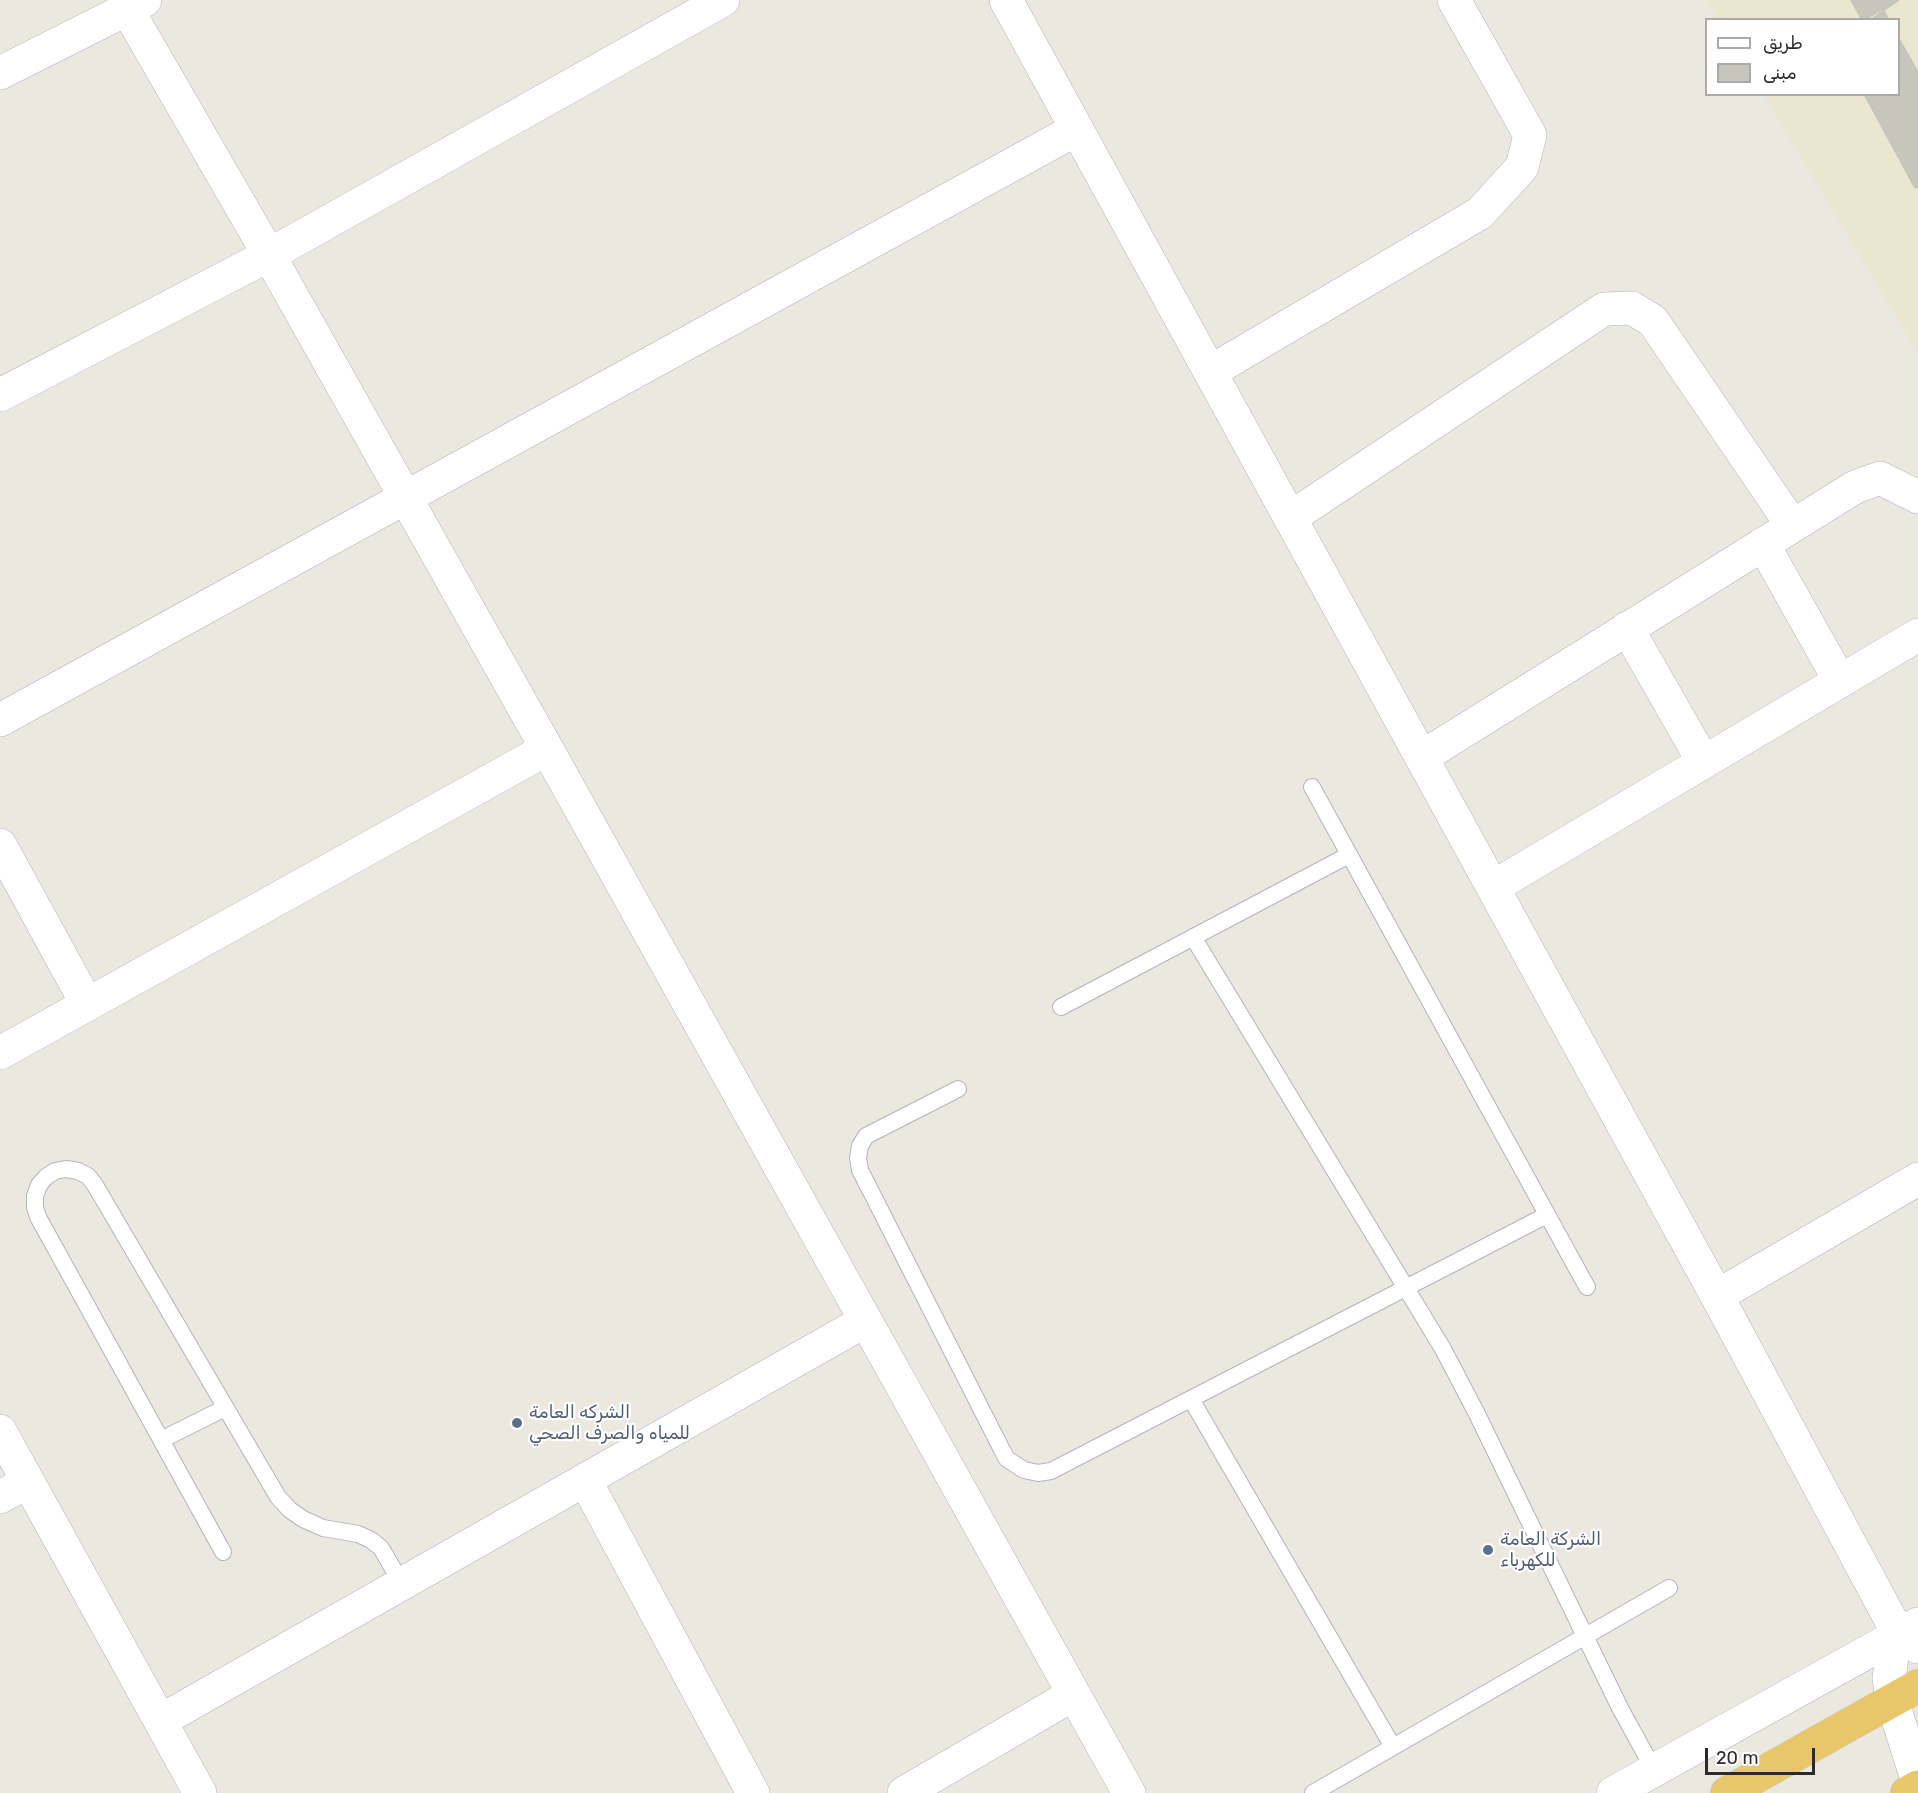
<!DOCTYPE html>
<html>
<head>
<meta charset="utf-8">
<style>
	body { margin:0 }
	#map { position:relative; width:1918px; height:1793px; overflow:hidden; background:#ebe8df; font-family:Rubik,Cairo,sans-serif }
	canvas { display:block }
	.legend { position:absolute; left:1705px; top:18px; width:195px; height:78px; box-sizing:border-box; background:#fff; border:2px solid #aaa; margin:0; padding:8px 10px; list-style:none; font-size:18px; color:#2b2b2b }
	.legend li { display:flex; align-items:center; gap:12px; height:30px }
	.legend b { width:30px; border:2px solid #aaa }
	.scale { position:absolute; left:1705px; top:1748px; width:110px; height:27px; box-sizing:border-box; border:3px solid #2b2b2b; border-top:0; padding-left:8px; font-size:18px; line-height:21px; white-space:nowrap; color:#2b2b2b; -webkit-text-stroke:4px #fff; paint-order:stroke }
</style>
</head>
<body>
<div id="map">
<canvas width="1918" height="1793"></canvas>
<ul class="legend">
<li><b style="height:8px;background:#fff"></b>طريق</li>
<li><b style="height:16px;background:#c7c6bd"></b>مبنى</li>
</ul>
<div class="scale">20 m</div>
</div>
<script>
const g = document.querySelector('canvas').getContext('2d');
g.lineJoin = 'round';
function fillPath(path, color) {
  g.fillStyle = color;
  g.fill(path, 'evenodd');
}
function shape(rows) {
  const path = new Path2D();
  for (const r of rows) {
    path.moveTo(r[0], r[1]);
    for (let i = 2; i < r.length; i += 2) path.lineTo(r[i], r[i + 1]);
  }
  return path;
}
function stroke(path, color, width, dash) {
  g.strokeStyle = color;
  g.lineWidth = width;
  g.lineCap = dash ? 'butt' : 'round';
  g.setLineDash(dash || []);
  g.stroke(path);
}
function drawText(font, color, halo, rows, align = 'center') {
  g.font = font + ' Rubik,Cairo,sans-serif';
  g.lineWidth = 4.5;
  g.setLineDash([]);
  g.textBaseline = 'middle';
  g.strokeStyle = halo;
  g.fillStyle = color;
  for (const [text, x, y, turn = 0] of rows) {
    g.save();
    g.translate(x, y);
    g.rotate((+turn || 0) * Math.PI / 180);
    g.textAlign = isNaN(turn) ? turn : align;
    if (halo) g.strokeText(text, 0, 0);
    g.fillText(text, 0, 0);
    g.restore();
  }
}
const education = shape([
	[1707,0,1918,0,1918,354,1764,95,1898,94,1898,20,1719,19]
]);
const building = shape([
	[1851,0,1899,0,1870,20,1862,20,1851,0],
	[1883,9,1889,20,1864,20,1883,9],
	[1898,37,1918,72,1918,187,1915,188,1864,94,1898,94,1898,37]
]);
const service = shape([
	[1312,787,1587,1287],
	[1193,937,1443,1349,1477,1414,1620,1708,1654,1770],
	[1061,1007,1349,855],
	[958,1089,866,1136,860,1146,858,1158,860,1170,1002,1450,1007,1459,1024,1470,1038,1473,1051,1471,1547,1215],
	[1191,1399,1393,1747],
	[161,1440,225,1408],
	[223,1552,38,1217,35,1207,35,1196,39,1185,46,1177,55,1171,66,1169,78,1171,88,1176,95,1185,278,1497,290,1510,303,1519,323,1528,358,1534,371,1540,381,1548,402,1584],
	[1313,1793,1669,1588]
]);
const minor = shape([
	[124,0,127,9,269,255,547,749,1129,1793],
	[0,73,145,0],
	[1210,372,1480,213,1522,167,1530,135,1454,0],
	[0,395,269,255,723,0],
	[1290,518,1604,309,1632,308,1653,321,1792,525],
	[1763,544,1840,681],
	[1627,628,1703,761],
	[0,720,1077,129],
	[1422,757,1855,487,1880,478,1918,497],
	[0,845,87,1004],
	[1493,887,1918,635],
	[0,1053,547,749],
	[1717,1296,1918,1179],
	[0,1431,200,1793],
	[585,1480,753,1793],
	[0,1497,28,1482],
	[160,1721,865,1321],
	[904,1793,1074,1694],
	[1613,1793,1918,1624]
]);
const tertiary = shape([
	[1918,1647,1899,1635,1892,1657,1889,1678,1892,1700,1918,1782]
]);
const secondary = shape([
	[1006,0,1717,1296,1899,1635]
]);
const trunk = shape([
	[1727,1793,1918,1686],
	[1907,1793,1918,1787]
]);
const markers = [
	[517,1423,6,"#5c6f8a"],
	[1488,1550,6,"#5c6f8a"]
];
const serviceNames = [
	["الشركه العامة",529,1413],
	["للمياه والصرف الصحي",529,1434],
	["الشركة العامة",1500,1540],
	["للكهرباء",1500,1561]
];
fillPath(education, '#ebe6d0');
fillPath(building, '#c7c6bd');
stroke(building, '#c7c4b9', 1.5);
stroke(service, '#b2b3bd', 18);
stroke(minor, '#b2b3bd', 34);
stroke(tertiary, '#b2b3bd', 34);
stroke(secondary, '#b2b3bd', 34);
stroke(trunk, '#c8c8c8', 34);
stroke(service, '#fff', 16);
stroke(minor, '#fff', 33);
stroke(tertiary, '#fff', 33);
stroke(secondary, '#fff', 33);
stroke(trunk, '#e8c76a', 33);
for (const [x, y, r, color] of markers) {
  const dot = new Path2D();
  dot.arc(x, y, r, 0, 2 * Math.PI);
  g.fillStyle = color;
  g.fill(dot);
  stroke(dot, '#fff', 2);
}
drawText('18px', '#4e5e75', '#fff', serviceNames, 'left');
</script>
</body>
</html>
